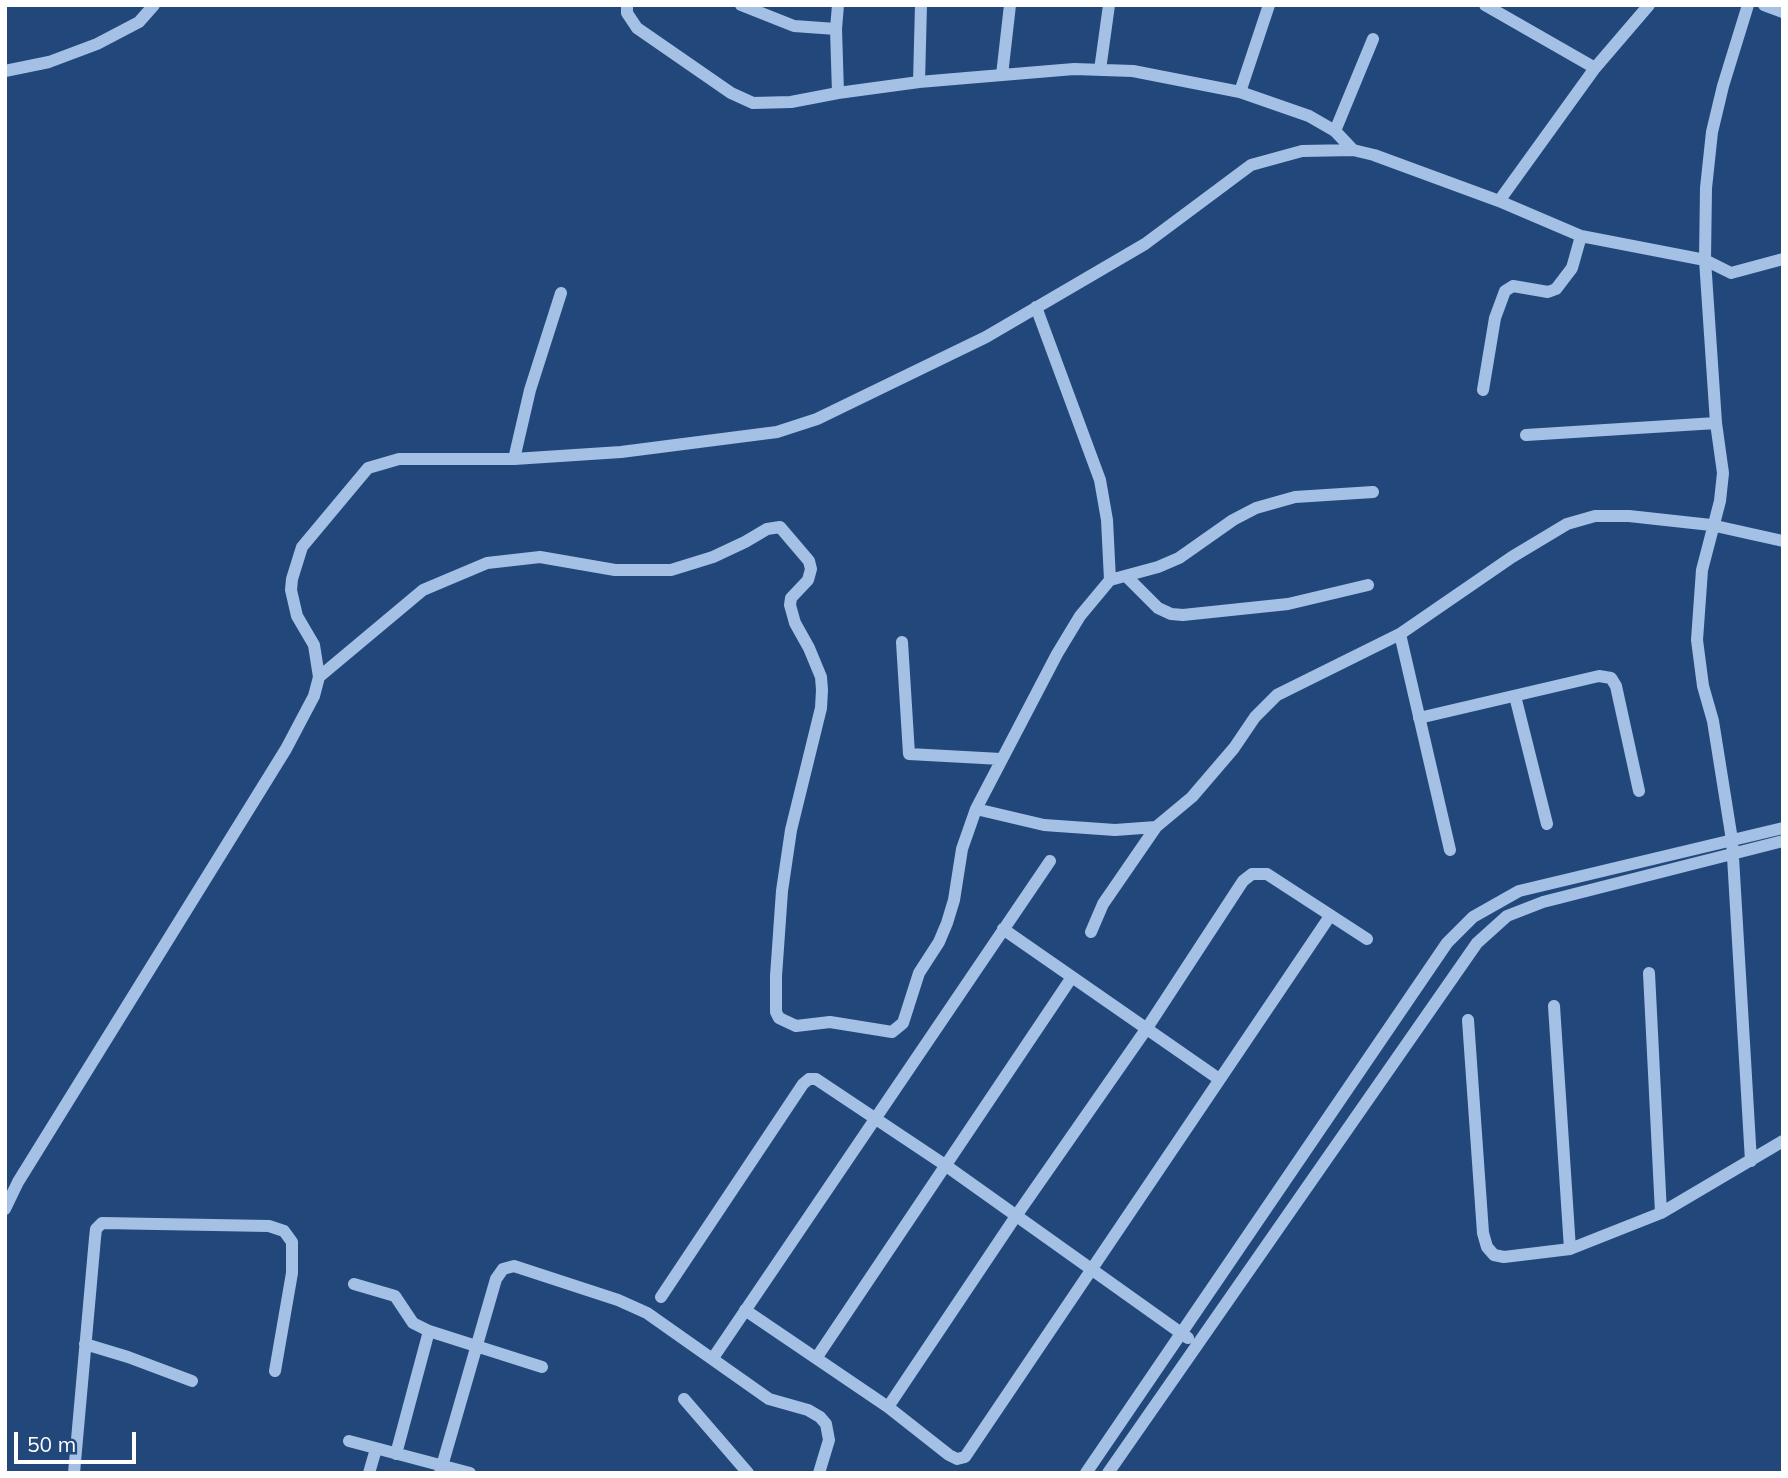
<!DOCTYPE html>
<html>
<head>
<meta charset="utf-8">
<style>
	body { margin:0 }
	#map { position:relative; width:1788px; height:1478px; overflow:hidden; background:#22487b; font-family:Mulish,sans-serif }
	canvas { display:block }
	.frame { position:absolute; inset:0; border:7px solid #fff; pointer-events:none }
	.scale { position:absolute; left:14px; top:1432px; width:122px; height:32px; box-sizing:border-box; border:4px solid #fff; border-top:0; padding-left:9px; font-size:21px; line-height:24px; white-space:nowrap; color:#fff; -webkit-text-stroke:5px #22487b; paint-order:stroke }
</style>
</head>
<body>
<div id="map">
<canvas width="1788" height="1478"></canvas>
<div class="frame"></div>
<div class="scale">50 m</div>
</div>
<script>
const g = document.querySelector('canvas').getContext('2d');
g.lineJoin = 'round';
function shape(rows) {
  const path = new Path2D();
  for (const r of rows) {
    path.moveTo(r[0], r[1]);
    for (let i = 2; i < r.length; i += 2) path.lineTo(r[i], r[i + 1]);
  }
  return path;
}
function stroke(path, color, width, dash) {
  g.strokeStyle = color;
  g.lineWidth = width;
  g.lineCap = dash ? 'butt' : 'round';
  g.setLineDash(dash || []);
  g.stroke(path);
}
const minor = shape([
	[627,5,627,13,637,28,731,93,753,103,791,102,838,93,919,82,1002,75,1074,69,1133,71,1240,92,1309,116,1335,131,1353,150],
	[741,5,794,26,836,29],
	[1485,5,1595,68],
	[1748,5,1723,86,1712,132,1706,188,1705,260,1716,423,1723,473,1720,501,1702,570,1697,640,1703,686,1713,721,1732,840,1751,1161],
	[1764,5,1783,12],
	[1100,70,1109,5],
	[5,71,49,62,97,44,139,22,154,5],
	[1002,75,1010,5],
	[919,82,921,5],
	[1240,92,1269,5],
	[838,93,836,29,838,5],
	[1335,131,1373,39],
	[1499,201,1595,68,1649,5],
	[1036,307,1100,480,1107,520,1110,580],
	[1483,390,1495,318,1505,291,1513,286,1548,292,1556,289,1572,268,1581,236],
	[1526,435,1716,423],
	[514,459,530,390,561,293],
	[1127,577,1158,608,1171,614,1183,615,1288,604,1368,585],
	[1400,634,1450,850],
	[902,642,909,754,1001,759],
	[319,677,423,590,487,563,540,557,615,570,671,570,713,557,745,542,767,529,780,527,809,561,811,569,808,580,791,598,790,605,795,623,809,648,821,677,822,690,821,708,791,830,782,891,776,976,776,1012,779,1018,796,1026,830,1022,892,1032,903,1023,919,973,939,942,947,923,954,900,962,849,976,809,1057,654,1080,616,1110,580,1158,567,1179,558,1233,520,1256,508,1295,497,1373,492],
	[1515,696,1547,824],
	[1419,718,1599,676,1611,678,1616,686,1639,791],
	[976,809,1044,825,1115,830,1156,827,1192,797,1234,748,1255,717,1277,695,1400,634,1512,557,1567,524,1595,516,1629,516,1711,525,1783,541],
	[1003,929,1219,1079],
	[1091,932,1103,904,1156,827],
	[1649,973,1661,1213],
	[1554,1006,1570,1249],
	[1468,1020,1483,1233,1487,1247,1494,1255,1504,1257,1570,1249,1661,1213,1783,1141],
	[5,1209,18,1182,286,749,314,696,319,677,314,645,297,616,291,590,292,579,302,547,368,468,399,459,514,459,621,452,777,432,817,419,986,337,1145,244,1251,165,1302,151,1353,150,1374,155,1499,201,1581,236,1705,260,1731,273,1783,259],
	[354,1284,395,1296,413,1323,429,1331,542,1367],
	[661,1297,803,1084,809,1079,816,1079,945,1165,1188,1338],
	[745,1310,888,1407,949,1455,957,1459,965,1457,1330,916],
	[85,1344,128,1357,192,1381],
	[817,1357,1072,977],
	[713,1358,1050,861],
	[684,1399,748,1473],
	[888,1407,1016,1216,1147,1028,1243,881,1252,874,1267,874,1367,939],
	[349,1441,470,1473],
	[396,1454,429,1331],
	[74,1473,95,1238,96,1229,102,1223,269,1226,284,1231,292,1242,292,1273,275,1371],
	[369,1473,376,1449],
	[440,1473,496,1279,503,1269,514,1266,618,1300,647,1313,769,1399,808,1410,820,1417,826,1424,829,1440,819,1473],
	[1086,1473,1447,943,1473,917,1519,891,1783,828],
	[1108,1473,1477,943,1507,916,1543,902,1783,841]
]);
stroke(minor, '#a4c1e5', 12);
</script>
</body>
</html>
